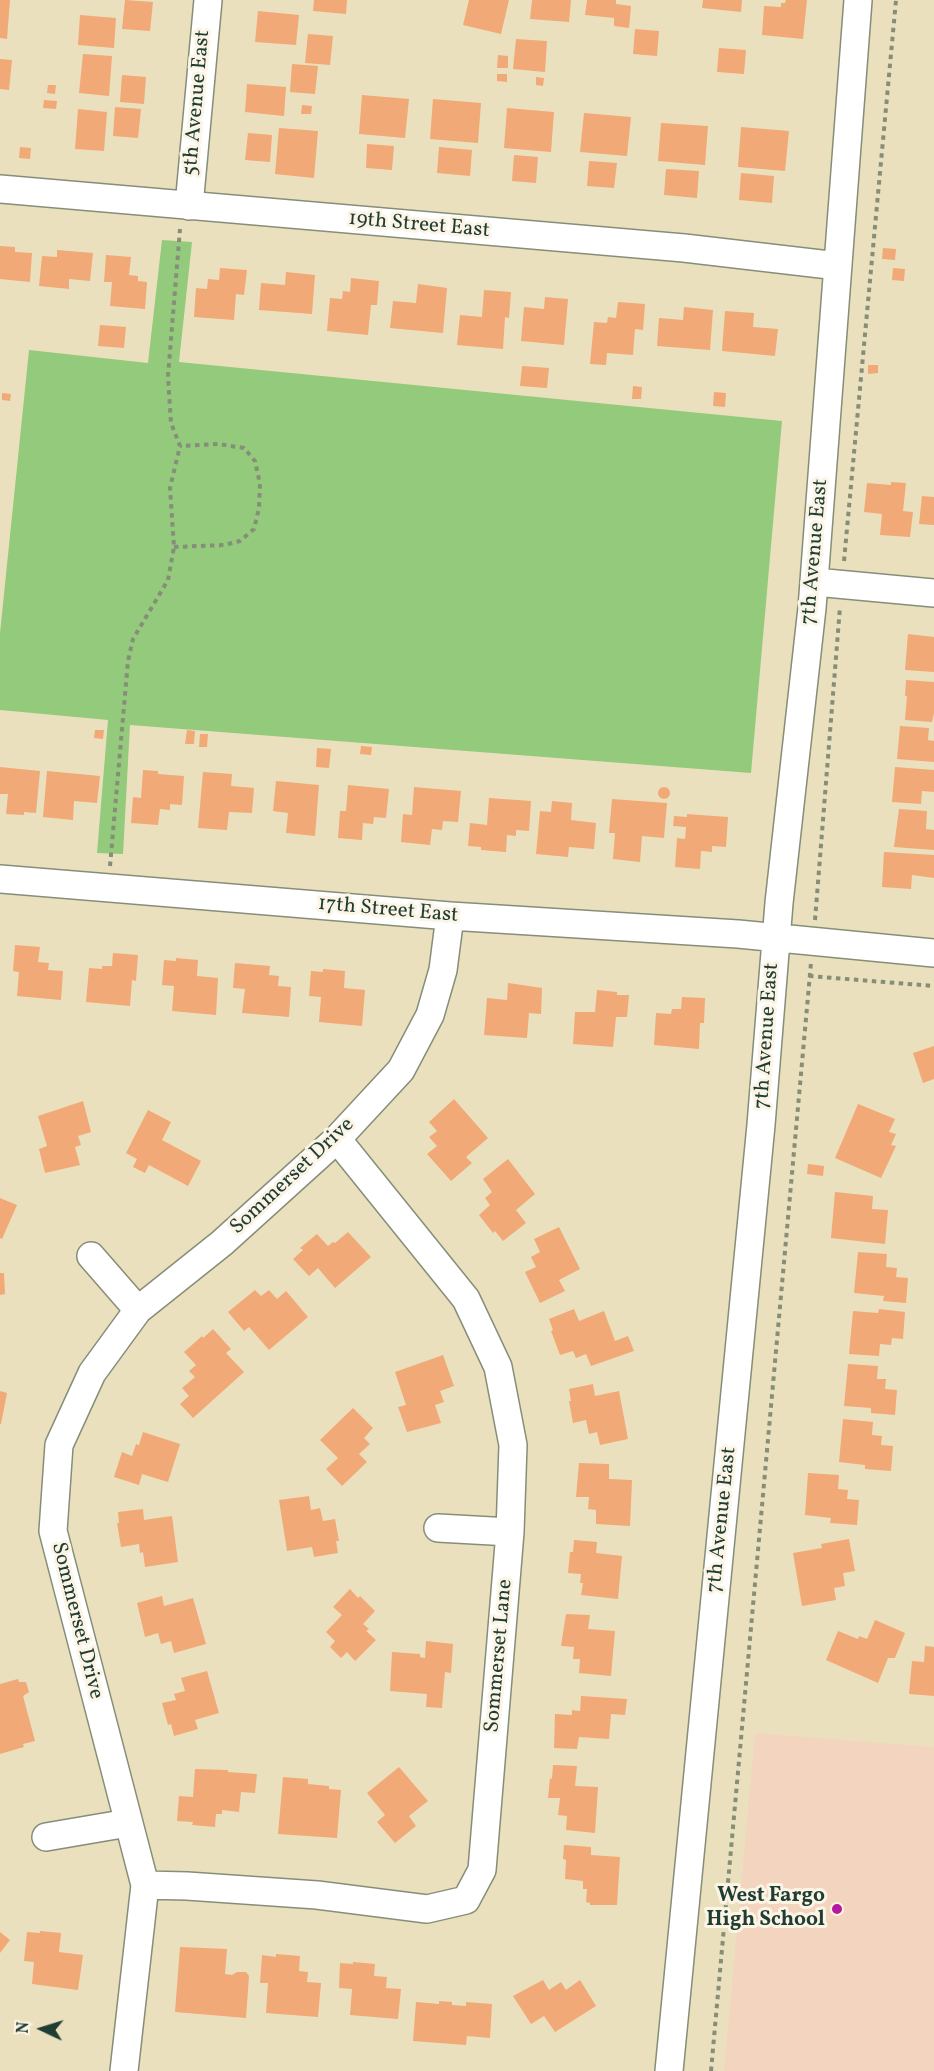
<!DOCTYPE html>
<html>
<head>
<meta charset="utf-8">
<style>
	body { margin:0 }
	#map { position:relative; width:934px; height:2071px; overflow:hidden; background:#ebe0bd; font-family:Vollkorn,serif }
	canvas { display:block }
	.north { position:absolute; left:12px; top:1999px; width:60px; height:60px; -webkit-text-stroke:4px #fcf5e5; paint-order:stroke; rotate:274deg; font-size:16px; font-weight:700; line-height:24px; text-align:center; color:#1f3d34 }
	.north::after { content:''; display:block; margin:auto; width:21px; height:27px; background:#1f3d34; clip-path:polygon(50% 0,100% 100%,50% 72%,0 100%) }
</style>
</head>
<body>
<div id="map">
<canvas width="934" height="2071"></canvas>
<div class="north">N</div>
</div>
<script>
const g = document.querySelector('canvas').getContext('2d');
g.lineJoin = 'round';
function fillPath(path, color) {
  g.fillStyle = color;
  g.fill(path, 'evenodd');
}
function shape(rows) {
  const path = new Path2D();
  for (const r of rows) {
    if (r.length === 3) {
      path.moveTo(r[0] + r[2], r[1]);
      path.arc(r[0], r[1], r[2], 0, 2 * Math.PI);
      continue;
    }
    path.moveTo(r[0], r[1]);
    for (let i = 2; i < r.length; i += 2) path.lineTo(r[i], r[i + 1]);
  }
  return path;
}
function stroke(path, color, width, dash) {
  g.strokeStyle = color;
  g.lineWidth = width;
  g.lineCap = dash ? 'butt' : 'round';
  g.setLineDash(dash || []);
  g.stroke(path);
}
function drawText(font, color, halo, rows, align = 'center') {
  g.font = font + ' Vollkorn,serif';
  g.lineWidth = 6;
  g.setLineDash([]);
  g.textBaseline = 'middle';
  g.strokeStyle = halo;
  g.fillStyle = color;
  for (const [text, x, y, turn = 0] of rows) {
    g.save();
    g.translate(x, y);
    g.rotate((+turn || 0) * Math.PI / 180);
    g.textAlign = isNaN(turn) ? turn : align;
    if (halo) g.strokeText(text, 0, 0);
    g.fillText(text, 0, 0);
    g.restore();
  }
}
const built = shape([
	[755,1733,934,1747,934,2071,724,2071]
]);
const green = shape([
	[162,240,192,242,179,362,782,421,751,773,130,725,123,854,97,853,108,720,0,710,0,633,29,350,148,363]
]);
const building = shape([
	[0,0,10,0,7,39,0,38],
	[125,0,153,2,150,31,122,29],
	[314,0,347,0,346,14,313,11],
	[469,0,509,0,501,34,463,25],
	[532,0,571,0,569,22,530,19],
	[587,0,616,0,616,4,631,6,629,28,614,26,614,18,585,15],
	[703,0,742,0,741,12,702,8],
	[786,0,807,0,803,39,762,35,764,6,781,7,781,3,785,3],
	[258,11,299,15,296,45,255,42],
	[80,15,116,18,114,48,78,45],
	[635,29,659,31,657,56,633,54],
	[308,34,333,36,330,65,305,63],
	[516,39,547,41,545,72,513,69],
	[719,48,746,50,744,74,717,72],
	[83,54,112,56,109,96,79,93],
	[498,55,508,56,508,68,497,68],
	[0,59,12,60,9,90,0,89],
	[292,64,318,66,315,94,290,92],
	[497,74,507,74,507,82,497,81],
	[122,75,146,77,144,104,120,102],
	[536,77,544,78,543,86,536,85],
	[247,84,286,87,284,116,245,112],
	[48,85,56,85,55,94,47,93],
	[362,95,409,99,405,138,359,134],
	[433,99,481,103,478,143,430,139],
	[44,100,57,101,56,109,43,108],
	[302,105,312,106,311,114,301,114],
	[115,107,141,109,138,138,113,136],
	[507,108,554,112,551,152,504,148],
	[78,109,107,112,104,151,75,149],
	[584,113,631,117,627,156,580,152],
	[661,123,708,126,705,165,658,161],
	[741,127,789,131,785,171,738,167],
	[279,128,318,131,314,178,275,174],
	[248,133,272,135,270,162,245,160],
	[367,144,394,146,392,170,366,168],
	[20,147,31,148,30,159,19,158],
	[439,147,472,150,470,176,437,173],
	[514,155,538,157,536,183,512,181],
	[589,161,617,163,614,188,587,186],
	[666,169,699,171,697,198,664,195],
	[741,173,774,176,772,203,739,200],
	[0,246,15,247,15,252,32,253,30,282,0,279],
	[883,248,896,249,895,260,882,259],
	[57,250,93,253,90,281,69,279,69,289,39,286,42,256,57,257],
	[106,255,131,257,129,275,138,276,138,281,147,282,145,309,110,306,112,282,104,282],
	[220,268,247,270,244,295,236,294,234,320,194,317,196,288,207,289,208,279,219,280],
	[893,268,905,269,904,281,892,280],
	[286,272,315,275,312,314,259,310,261,283,285,285],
	[351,278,379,281,377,305,371,305,368,335,327,331,330,298,342,299,343,291,350,292],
	[418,284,447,288,443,333,390,328,393,301,416,303],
	[484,290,511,292,509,318,505,317,503,349,457,345,460,315,482,317],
	[545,297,568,299,564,345,521,341,524,307,544,309],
	[618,302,645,304,643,330,635,329,633,355,607,353,606,365,590,364,594,322,607,323,608,317,616,318],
	[684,307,713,310,710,350,657,346,659,318,683,320],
	[725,311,754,313,753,327,778,329,775,356,722,351],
	[100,325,126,327,124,348,98,346],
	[868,365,878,365,878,373,868,374],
	[522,366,549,368,547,388,520,386],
	[633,386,642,387,641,399,632,399],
	[714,392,726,393,725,407,713,406],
	[2,393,11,394,10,401,2,400],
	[891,482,906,483,903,511,913,512,910,537,880,535,882,514,864,512,867,483,891,485],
	[922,496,934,497,934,525,919,524],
	[908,634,934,637,934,672,905,670],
	[906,680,934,682,934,713,932,722,905,720,907,696,905,696],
	[900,726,929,728,928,740,934,741,934,762,897,759],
	[95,730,104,730,103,739,94,738],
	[187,730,195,731,194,744,185,744],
	[200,734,208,734,207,747,199,747],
	[361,746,372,747,371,755,360,754],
	[317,748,331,749,329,768,316,767],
	[0,767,40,771,36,813,24,812,24,815,6,814,8,794,0,794],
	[895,767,934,770,934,792,922,791,921,804,892,802],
	[143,770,158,771,158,774,184,776,182,805,170,804,170,810,160,809,158,825,131,823,133,797,141,798],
	[47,771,100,776,97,803,74,801,73,820,43,817],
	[203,772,232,774,231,786,254,788,252,813,229,812,227,830,198,828],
	[276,781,319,785,315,836,286,833,288,813,273,811],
	[348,785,389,789,386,818,374,817,373,824,363,823,362,840,338,838,340,811,346,811],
	[664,793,6],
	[414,787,461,791,458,822,443,821,442,830,432,829,430,845,401,842,403,814,412,815],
	[489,798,531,801,529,831,516,830,516,836,507,835,506,852,481,850,481,847,468,846,470,823,487,825],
	[612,799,667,803,664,838,642,836,640,862,613,859,615,833,609,833],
	[552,801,572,803,571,820,596,823,594,849,569,847,568,857,536,854,540,811,551,812],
	[899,809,927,811,926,829,934,830,934,850,894,847],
	[687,814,728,817,726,847,712,846,712,852,701,851,700,869,675,867,677,838,685,839,686,827,673,826,674,816,687,817],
	[884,852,934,855,934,878,912,875,911,889,882,887],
	[15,945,40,947,38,962,49,963,48,970,63,971,61,1000,17,996,19,972,13,971],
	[113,953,138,955,136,981,132,980,130,1006,86,1002,89,968,102,969,102,966,112,966],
	[176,958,198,960,197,976,218,978,216,1015,172,1011,174,986,162,985,164,960,176,961],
	[235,963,270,966,269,975,279,976,278,986,291,987,289,1017,242,1013,245,989,233,988],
	[323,969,345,971,344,988,365,990,362,1026,319,1022,321,997,309,996,311,971,323,972],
	[508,983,542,988,541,1014,529,1013,527,1038,484,1035,487,998,507,1000],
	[597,990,617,992,617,995,629,995,627,1017,616,1017,613,1047,573,1044,575,1012,595,1012],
	[682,997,705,998,704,1023,700,1023,699,1049,654,1045,656,1013,671,1014,672,1009,681,1009],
	[934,1046,934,1079,923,1083,913,1053],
	[454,1099,488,1138,466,1157,472,1163,451,1181,427,1154,437,1146,429,1137,437,1131,429,1122],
	[83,1101,91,1132,78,1136,81,1145,75,1147,80,1165,45,1173,39,1149,47,1146,38,1116],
	[858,1104,895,1119,889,1132,896,1134,891,1145,896,1146,881,1178,835,1158],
	[148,1110,171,1122,162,1140,201,1161,188,1186,149,1165,145,1173,133,1167,137,1159,126,1153],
	[508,1159,535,1194,516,1210,526,1223,503,1241,495,1231,493,1233,479,1215,490,1205,485,1198,492,1192,483,1179],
	[808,1164,824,1166,823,1176,807,1174],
	[835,1192,873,1196,872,1209,888,1210,885,1244,831,1238],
	[0,1198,17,1205,2,1239,0,1238],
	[559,1227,580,1269,559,1280,565,1291,540,1303,525,1272,536,1267,531,1257,540,1252,534,1239],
	[348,1232,371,1257,335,1288,318,1268,309,1276,293,1259,303,1250,300,1248,317,1234,328,1246,333,1242,335,1243],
	[858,1252,887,1254,886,1267,897,1268,896,1277,908,1278,906,1303,883,1301,884,1296,854,1293],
	[0,1273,4,1273,5,1294,0,1295],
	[255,1290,261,1296,269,1290,277,1299,286,1291,308,1317,269,1350,249,1327,244,1331,228,1312],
	[574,1309,579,1321,604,1311,615,1341,628,1336,634,1351,591,1366,586,1354,576,1358,573,1351,560,1355,551,1331,553,1330,549,1319],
	[879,1309,905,1312,903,1339,892,1338,891,1345,880,1344,879,1356,849,1354,853,1311,878,1313],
	[213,1329,231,1349,226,1353,244,1372,193,1418,180,1404,189,1396,182,1388,195,1377,189,1371,196,1365,184,1352,202,1336,203,1338],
	[443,1355,454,1386,440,1391,444,1402,435,1405,441,1423,407,1432,398,1407,406,1405,395,1372],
	[848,1364,878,1366,877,1379,886,1379,885,1389,897,1390,895,1415,871,1413,871,1408,844,1406],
	[593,1384,595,1396,619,1391,628,1439,600,1445,597,1432,589,1434,586,1420,573,1423,569,1401,571,1401,569,1389],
	[0,1391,7,1393,1,1424,0,1424],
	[353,1408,373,1428,364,1438,370,1444,359,1454,367,1462,342,1486,326,1469,338,1458,320,1440],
	[843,1419,873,1422,872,1435,882,1436,881,1445,893,1446,891,1471,865,1469,865,1465,839,1462],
	[143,1432,180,1444,168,1482,142,1474,139,1485,114,1477,122,1452,132,1456,136,1444,139,1445],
	[579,1463,609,1464,609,1479,632,1480,630,1526,596,1524,596,1510,588,1509,589,1497,576,1497],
	[808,1473,839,1475,838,1489,848,1490,847,1499,859,1500,857,1525,830,1523,831,1518,805,1515],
	[309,1496,311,1510,320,1508,323,1521,335,1519,339,1541,336,1541,338,1553,314,1557,312,1547,287,1551,279,1500],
	[143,1509,144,1520,172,1516,178,1562,145,1567,143,1552,140,1553,139,1544,121,1547,117,1523,119,1523,118,1512],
	[849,1539,855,1571,843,1573,845,1586,834,1588,836,1600,802,1606,793,1553,822,1548,821,1544],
	[574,1540,597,1542,596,1553,622,1556,618,1599,581,1595,583,1583,580,1583,581,1574,568,1573,570,1552,573,1552],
	[350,1589,358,1598,360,1596,375,1611,363,1624,369,1629,366,1631,376,1640,355,1661,347,1652,341,1658,330,1647,335,1641,326,1632,342,1615,333,1607],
	[162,1596,164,1606,193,1598,206,1644,174,1653,171,1641,161,1644,158,1633,145,1637,137,1603],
	[566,1614,590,1615,588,1629,615,1631,611,1676,579,1673,580,1659,573,1659,574,1647,561,1646],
	[875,1620,905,1633,895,1658,888,1658,878,1683,826,1660,838,1631,858,1639,859,1636,867,1639],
	[426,1641,453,1644,451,1673,445,1672,442,1708,426,1707,427,1694,390,1691,392,1652,420,1654,420,1657,425,1658],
	[925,1646,934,1647,934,1696,909,1694,912,1661,924,1662],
	[207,1671,219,1713,195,1720,198,1729,174,1736,171,1724,168,1725,162,1703,176,1700,174,1694,185,1691,181,1678],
	[18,1679,19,1682,26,1682,29,1692,23,1696,35,1741,23,1744,24,1747,0,1754,0,1684],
	[581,1696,627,1699,625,1715,611,1714,609,1739,579,1737,577,1749,554,1748,555,1714,572,1715,572,1710,580,1711],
	[553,1765,577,1766,575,1786,598,1787,595,1833,566,1830,567,1816,558,1815,560,1798,548,1798,550,1778,552,1779],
	[399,1767,428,1801,409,1816,416,1826,395,1843,377,1822,385,1815,367,1793],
	[195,1769,228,1770,228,1772,257,1774,255,1793,241,1792,239,1812,222,1810,222,1814,216,1814,215,1827,192,1825,193,1822,177,1821,179,1796,193,1797],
	[283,1777,308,1779,308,1784,329,1786,329,1789,341,1790,337,1838,278,1834],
	[564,1845,591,1847,591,1855,620,1857,617,1905,590,1905,590,1903,586,1902,587,1889,583,1889,583,1881,565,1879,566,1860,563,1859],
	[40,1931,61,1933,59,1952,83,1955,78,1990,32,1984,34,1962,24,1961,27,1932,40,1933],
	[0,1932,10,1940,0,1953],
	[180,1947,227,1949,225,1974,232,1975,237,1972,246,1972,249,1976,246,2018,175,2012],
	[276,1954,300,1956,299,1971,308,1972,307,1982,321,1983,318,2017,266,2013,268,1983,260,1983,262,1955,276,1957],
	[353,1962,375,1964,374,1976,387,1977,386,1988,401,1989,398,2019,350,2015,352,1989,339,1988,340,1963,353,1964],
	[543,1980,549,1990,561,1982,566,1990,580,1980,596,2006,555,2032,544,2016,531,2024,513,1996],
	[439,2001,452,2002,452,2005,466,2006,466,2002,492,2004,490,2038,467,2036,466,2045,413,2041,416,2002,439,2004]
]);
const path = shape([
	[174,547,224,545,240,541,254,529,259,508,260,484,255,461,244,448,218,444,180,446],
	[844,561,896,0],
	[110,866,128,661,133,639,168,580,174,547,170,488,180,446,171,423,168,376,180,229],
	[815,920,840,607],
	[809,976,934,986],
	[711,2071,811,963]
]);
const minor = shape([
	[0,189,684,248,838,266],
	[189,206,208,0],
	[815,582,934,593],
	[0,879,450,916,738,934,934,953],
	[91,1256,138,1310],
	[438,1528,510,1532],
	[46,1837,128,1823],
	[145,1885,187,1886,317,1895,427,1909,466,1900,482,1870,510,1532,513,1445,498,1367,466,1299,337,1139],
	[124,2071,145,1885,53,1531,59,1445,92,1373,138,1310,222,1243,337,1139,401,1070,430,1015,443,970,450,916],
	[669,2071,761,1125,779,903,812,608,858,0]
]);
const markers = [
	[837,1909,6,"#b5179e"]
];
const streetNames = [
	["5th Avenue East",198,103,-85],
	["19th Street East",419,226,5],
	["7th Avenue East",816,552,-85],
	["17th Street East",388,911,5],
	["7th Avenue East",768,1036,-86],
	["Sommerset Drive",293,1177,-43],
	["7th Avenue East",723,1520,-84],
	["Sommerset Drive",76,1621,76],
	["Sommerset Lane",500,1656,-85]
];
const poiNames = [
	["West Fargo",825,1897],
	["High School",825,1921]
];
fillPath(built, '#f3d4bf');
fillPath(green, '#94ca7c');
fillPath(building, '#f1a977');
stroke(minor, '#858e78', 30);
stroke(path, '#858e78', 4, [4.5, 4.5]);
stroke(minor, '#fff', 27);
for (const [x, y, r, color] of markers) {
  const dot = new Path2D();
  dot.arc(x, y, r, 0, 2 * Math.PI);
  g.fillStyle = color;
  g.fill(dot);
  stroke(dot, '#fcf5e5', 2);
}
drawText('21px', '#1f3d34', '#fcf5e5', streetNames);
drawText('bold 21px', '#1f3d34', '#fcf5e5', poiNames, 'right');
</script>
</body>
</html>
